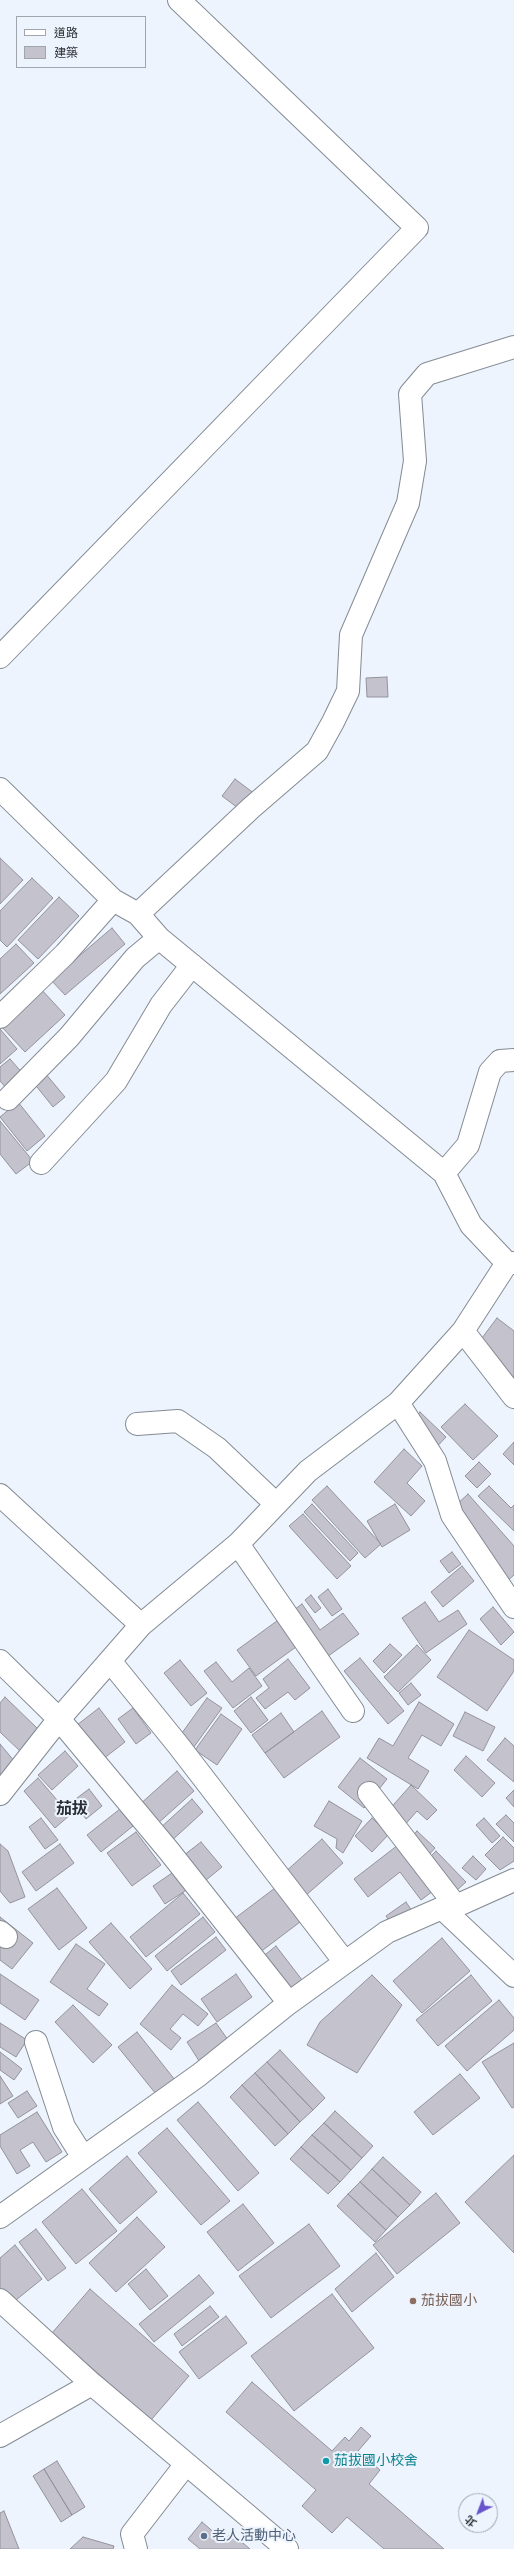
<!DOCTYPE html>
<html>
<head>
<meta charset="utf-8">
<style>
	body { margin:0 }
	#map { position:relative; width:514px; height:2549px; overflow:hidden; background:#edf4fd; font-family:"Open Sans","Noto Sans TC",sans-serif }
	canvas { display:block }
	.legend { position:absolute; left:16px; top:16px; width:130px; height:52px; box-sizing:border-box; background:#edf4fd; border:1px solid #a1a6ad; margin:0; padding:5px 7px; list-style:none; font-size:12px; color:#2f3135 }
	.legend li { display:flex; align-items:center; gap:8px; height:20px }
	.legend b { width:20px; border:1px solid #a1a6ad }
	.north { position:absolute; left:458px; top:2493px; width:40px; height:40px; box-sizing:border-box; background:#edf4fd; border:1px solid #a1a6ad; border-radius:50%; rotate:222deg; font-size:11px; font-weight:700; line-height:16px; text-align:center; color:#2f3135 }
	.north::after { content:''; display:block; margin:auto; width:14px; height:18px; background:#6953cd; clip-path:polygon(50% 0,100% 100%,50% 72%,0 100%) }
</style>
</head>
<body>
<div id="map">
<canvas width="514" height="2549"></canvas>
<ul class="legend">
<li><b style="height:5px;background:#fff"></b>道路</li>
<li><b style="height:11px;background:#c4c3cd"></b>建築</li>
</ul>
<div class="north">北</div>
</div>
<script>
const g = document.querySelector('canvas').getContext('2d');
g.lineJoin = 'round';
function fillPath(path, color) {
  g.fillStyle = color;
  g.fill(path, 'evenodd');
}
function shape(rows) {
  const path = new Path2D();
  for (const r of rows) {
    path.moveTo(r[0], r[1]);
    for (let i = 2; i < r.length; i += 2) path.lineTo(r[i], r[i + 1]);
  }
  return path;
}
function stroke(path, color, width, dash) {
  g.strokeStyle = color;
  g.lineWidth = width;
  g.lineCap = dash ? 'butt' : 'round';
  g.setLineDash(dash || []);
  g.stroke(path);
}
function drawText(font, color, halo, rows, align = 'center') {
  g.font = font + ' "Open Sans","Noto Sans TC",sans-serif';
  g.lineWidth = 4;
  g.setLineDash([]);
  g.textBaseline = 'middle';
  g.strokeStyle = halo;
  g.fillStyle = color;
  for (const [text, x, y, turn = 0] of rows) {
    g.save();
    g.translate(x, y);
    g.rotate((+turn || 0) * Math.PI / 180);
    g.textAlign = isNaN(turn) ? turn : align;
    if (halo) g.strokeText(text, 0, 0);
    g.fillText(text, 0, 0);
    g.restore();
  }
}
const building = shape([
	[387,677,388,697,367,697,366,678,387,677],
	[235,779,255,794,242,811,222,796,235,779],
	[0,858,23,880,0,904,0,858],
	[32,878,53,898,7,947,0,940,0,911,32,878],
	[59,897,79,916,38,959,18,940,59,897],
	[112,928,125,944,65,995,51,980,112,928],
	[16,944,34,963,0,994,0,959,16,944],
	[40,988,65,1015,25,1052,0,1025,40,988],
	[0,1029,17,1049,0,1064,0,1029],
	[10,1059,25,1076,8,1090,0,1081,0,1067,10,1059],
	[45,1073,65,1097,53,1107,33,1082,45,1073],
	[18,1102,45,1136,27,1151,0,1117,18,1102],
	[0,1121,33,1161,16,1174,0,1154,0,1121],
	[497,1318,514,1331,514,1382,473,1350,497,1318],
	[465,1404,498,1436,473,1460,441,1427,465,1404],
	[420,1412,446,1437,431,1453,405,1428,420,1412],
	[514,1442,514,1465,503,1454,514,1442],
	[404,1449,422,1466,407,1483,425,1501,411,1516,374,1482,404,1449],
	[479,1462,491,1474,477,1488,465,1476,479,1462],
	[327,1486,381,1544,365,1558,312,1500,327,1486],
	[489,1486,511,1508,514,1505,514,1531,478,1496,489,1486],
	[468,1494,514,1546,514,1575,505,1583,454,1507,468,1494],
	[312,1504,358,1553,350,1561,304,1512,312,1504],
	[395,1504,410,1530,382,1547,367,1521,395,1504],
	[303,1514,351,1566,337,1579,289,1526,303,1514],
	[452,1552,461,1564,449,1573,440,1561,452,1552],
	[462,1566,474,1581,443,1607,431,1592,462,1566],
	[328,1589,342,1609,332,1616,318,1597,328,1589],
	[311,1595,321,1608,315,1613,305,1600,311,1595],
	[425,1602,439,1622,458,1610,467,1624,426,1653,402,1618,425,1602],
	[302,1604,320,1630,343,1613,359,1634,324,1659,290,1613,302,1604],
	[493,1607,514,1632,501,1645,480,1619,493,1607],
	[281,1618,300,1644,256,1676,237,1650,281,1618],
	[469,1630,514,1660,514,1671,487,1711,437,1677,469,1630],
	[390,1644,402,1655,384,1673,373,1661,390,1644],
	[417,1645,431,1660,398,1692,384,1677,417,1645],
	[360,1658,404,1711,388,1724,344,1671,360,1658],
	[288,1659,310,1688,295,1700,288,1692,265,1709,256,1698,269,1688,263,1679,288,1659],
	[180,1660,207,1693,191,1706,164,1673,180,1660],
	[216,1662,232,1682,249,1668,262,1686,233,1708,204,1671,216,1662],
	[411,1683,421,1695,408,1705,399,1693,411,1683],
	[5,1697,40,1731,21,1752,0,1732,0,1703,5,1697],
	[251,1697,268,1720,251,1733,234,1711,251,1697],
	[207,1698,222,1708,191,1751,177,1740,207,1698],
	[419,1702,454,1724,441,1746,422,1735,408,1758,429,1771,418,1789,367,1758,379,1738,393,1746,419,1702],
	[99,1708,125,1742,103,1759,77,1725,99,1708],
	[133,1708,151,1733,136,1744,118,1719,133,1708],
	[322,1711,340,1737,284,1778,265,1753,322,1711],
	[465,1712,495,1727,483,1751,453,1736,465,1712],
	[281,1713,294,1732,265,1753,252,1735,281,1713],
	[221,1714,242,1729,217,1765,195,1750,221,1714],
	[505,1738,514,1746,514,1782,487,1760,505,1738],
	[0,1744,15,1762,0,1775,0,1744],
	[65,1751,78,1766,52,1790,38,1775,65,1751],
	[466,1756,495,1783,482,1797,454,1770,466,1756],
	[360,1758,387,1779,364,1808,338,1787,360,1758],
	[177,1771,194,1791,156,1825,138,1806,177,1771],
	[38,1778,70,1815,55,1828,24,1791,38,1778],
	[411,1785,437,1810,427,1820,417,1811,403,1827,387,1812,411,1785],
	[89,1789,102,1806,86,1819,73,1801,89,1789],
	[514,1790,514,1807,506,1798,514,1790],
	[192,1799,203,1812,169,1843,158,1830,192,1799],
	[329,1801,362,1821,343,1853,336,1848,337,1839,314,1826,329,1801],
	[120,1809,133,1826,101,1852,87,1835,120,1809],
	[506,1815,514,1823,514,1842,496,1824,506,1815],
	[41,1818,58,1840,45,1849,29,1827,41,1818],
	[372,1818,389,1834,372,1852,355,1836,372,1818],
	[484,1818,500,1836,492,1843,476,1825,484,1818],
	[417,1831,435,1848,426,1858,408,1841,417,1831],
	[136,1832,161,1865,132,1886,107,1853,136,1832],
	[503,1837,514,1848,514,1861,500,1870,485,1855,503,1837],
	[322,1839,343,1863,305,1896,284,1873,322,1839],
	[201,1842,222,1867,200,1885,179,1859,201,1842],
	[0,1844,8,1851,25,1897,10,1903,0,1891,0,1844],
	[60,1844,74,1863,36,1891,22,1872,60,1844],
	[398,1845,433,1891,421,1900,400,1872,368,1897,354,1879,398,1845],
	[436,1851,466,1882,457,1890,425,1862,436,1851],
	[473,1856,486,1869,476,1880,462,1868,473,1856],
	[175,1871,188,1889,165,1904,153,1886,175,1871],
	[57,1888,87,1928,59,1950,28,1909,57,1888],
	[275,1888,300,1922,259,1953,234,1919,275,1888],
	[183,1893,200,1914,146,1957,130,1937,183,1893],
	[406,1902,418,1920,398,1934,386,1916,406,1902],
	[0,1917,33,1943,12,1969,0,1960,0,1917],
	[203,1917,215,1932,167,1971,155,1956,203,1917],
	[111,1923,152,1969,130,1989,89,1942,111,1923],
	[216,1937,226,1950,181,1985,171,1971,216,1937],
	[442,1938,470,1971,422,2013,393,1981,442,1938],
	[76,1944,105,1964,87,1989,108,2004,99,2016,50,1982,76,1944],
	[276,1946,309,1989,294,2001,261,1958,276,1946],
	[0,1974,39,2000,25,2020,0,2003,0,1974],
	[236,1974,252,1997,217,2022,201,1999,236,1974],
	[372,1975,402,2005,357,2073,307,2045,320,2022,372,1975],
	[471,1975,492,2001,438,2046,416,2020,471,1975],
	[172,1985,208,2014,198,2026,183,2014,170,2029,181,2038,171,2050,140,2024,172,1985],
	[499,2000,514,2018,514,2030,467,2071,445,2046,499,2000],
	[73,2005,112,2045,93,2063,55,2022,73,2005],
	[0,2023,27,2040,16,2057,0,2047,0,2023],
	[216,2023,231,2044,201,2064,187,2042,216,2023],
	[137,2032,175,2080,156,2094,118,2047,137,2032],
	[514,2043,514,2107,512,2108,482,2062,514,2043],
	[280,2050,325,2098,313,2110,267,2062,280,2050],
	[0,2052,22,2069,14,2080,0,2070,0,2052],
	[267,2062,313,2110,300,2122,255,2073,267,2062],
	[255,2073,300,2122,288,2134,242,2085,255,2073],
	[460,2074,480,2098,433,2135,414,2112,460,2074],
	[0,2076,13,2096,0,2104,0,2076],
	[242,2085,288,2134,275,2146,230,2097,242,2085],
	[27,2091,37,2106,18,2118,8,2103,27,2091],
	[198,2102,259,2173,238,2191,177,2120,198,2102],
	[335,2111,373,2146,362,2158,324,2123,335,2111],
	[37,2112,62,2152,46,2162,33,2142,20,2150,30,2166,17,2174,0,2146,0,2135,37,2112],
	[324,2123,362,2158,351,2170,312,2135,324,2123],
	[167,2128,230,2201,201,2225,138,2153,167,2128],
	[312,2135,351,2170,340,2182,301,2147,312,2135],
	[301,2147,340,2182,328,2194,290,2159,301,2147],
	[514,2155,514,2253,465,2202,514,2155],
	[127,2156,157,2192,120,2224,89,2189,127,2156],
	[383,2157,421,2192,410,2205,372,2169,383,2157],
	[372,2169,410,2205,398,2217,360,2182,372,2169],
	[360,2182,398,2217,386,2230,348,2194,360,2182],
	[82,2189,117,2231,76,2264,42,2222,82,2189],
	[436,2193,460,2223,397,2274,373,2245,436,2193],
	[348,2194,386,2230,375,2242,337,2206,348,2194],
	[243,2204,274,2243,238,2271,207,2232,243,2204],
	[137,2217,165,2247,116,2292,89,2263,137,2217],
	[309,2224,340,2266,271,2318,239,2276,309,2224],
	[36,2229,66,2268,48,2281,19,2242,36,2229],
	[15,2245,42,2279,6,2308,0,2300,0,2258,15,2245],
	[376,2253,394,2277,352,2312,335,2289,376,2253],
	[146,2269,168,2296,150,2310,128,2284,146,2269],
	[199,2275,214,2293,154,2342,139,2324,199,2275],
	[90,2289,189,2376,151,2420,52,2333,90,2289],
	[332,2294,374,2348,294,2411,251,2356,332,2294],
	[210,2306,219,2317,182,2346,174,2334,210,2306],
	[226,2316,247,2343,199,2379,179,2352,226,2316],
	[252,2382,332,2451,345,2437,349,2441,361,2427,371,2436,358,2451,380,2470,369,2484,444,2549,384,2549,347,2517,332,2533,302,2506,316,2490,226,2412,252,2382],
	[57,2461,85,2507,72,2515,44,2469,57,2461],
	[44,2469,72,2515,61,2522,33,2476,44,2469],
	[4,2511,19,2549,0,2549,0,2513,4,2511],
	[202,2522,224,2541,231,2533,250,2549,200,2549,188,2539,202,2522],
	[83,2537,114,2546,113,2549,70,2549,83,2537]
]);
const minor = shape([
	[0,657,417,228,179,0],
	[0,789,113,900,138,914,159,938,444,1173,471,1225,507,1263,514,1263],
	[138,914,251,808,317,751,333,722,348,691,351,635,408,503,415,461,410,394,427,374,514,347],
	[0,1017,65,954,113,900],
	[8,1099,69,1037,135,958,159,938],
	[41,1163,116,1081,161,1005,192,965],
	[444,1173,468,1145,490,1072,500,1061,514,1060],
	[463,1331,514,1397],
	[398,1403,435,1461,452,1515,514,1607],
	[137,1424,178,1421,217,1448,276,1504],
	[0,1495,141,1625],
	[238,1544,353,1711],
	[0,1661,59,1719,169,1851,289,2003],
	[110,1661,178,1745,344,1961],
	[369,1793,456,1906],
	[0,1794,59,1719,141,1625,238,1544,308,1471,398,1403,463,1331,507,1263],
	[442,1908,514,1976],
	[0,1932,6,1937],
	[36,2042,64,2127,83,2157],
	[0,2217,199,2075,289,2003,387,1932,442,1908,456,1906,514,1880],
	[0,2300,92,2384,287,2549],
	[0,2436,92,2384],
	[136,2549,132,2534,186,2464]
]);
const markers = [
	[413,2301,4,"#8d6e63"],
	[326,2461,4,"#0f9aa8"],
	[204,2536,4,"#5c6f8a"]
];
const educationNames = [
	["茄拔國小",421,2301]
];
const cultureNames = [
	["茄拔國小校舍",334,2461]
];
const serviceNames = [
	["老人活動中心",212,2536]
];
const quarterNames = [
	["茄拔",72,1809]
];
fillPath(building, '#c4c3cd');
stroke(building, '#94929c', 1);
stroke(minor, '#848b93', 24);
stroke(minor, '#fff', 22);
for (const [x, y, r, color] of markers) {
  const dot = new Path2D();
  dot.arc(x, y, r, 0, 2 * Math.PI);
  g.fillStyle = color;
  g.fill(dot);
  stroke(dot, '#edf4fd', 1.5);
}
drawText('14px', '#785e54', '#edf4fd', educationNames, 'left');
drawText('14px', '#0d838f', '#edf4fd', cultureNames, 'left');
drawText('14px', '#4e5e75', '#edf4fd', serviceNames, 'left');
drawText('bold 16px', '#282e34', '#edf4fd', quarterNames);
</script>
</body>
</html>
